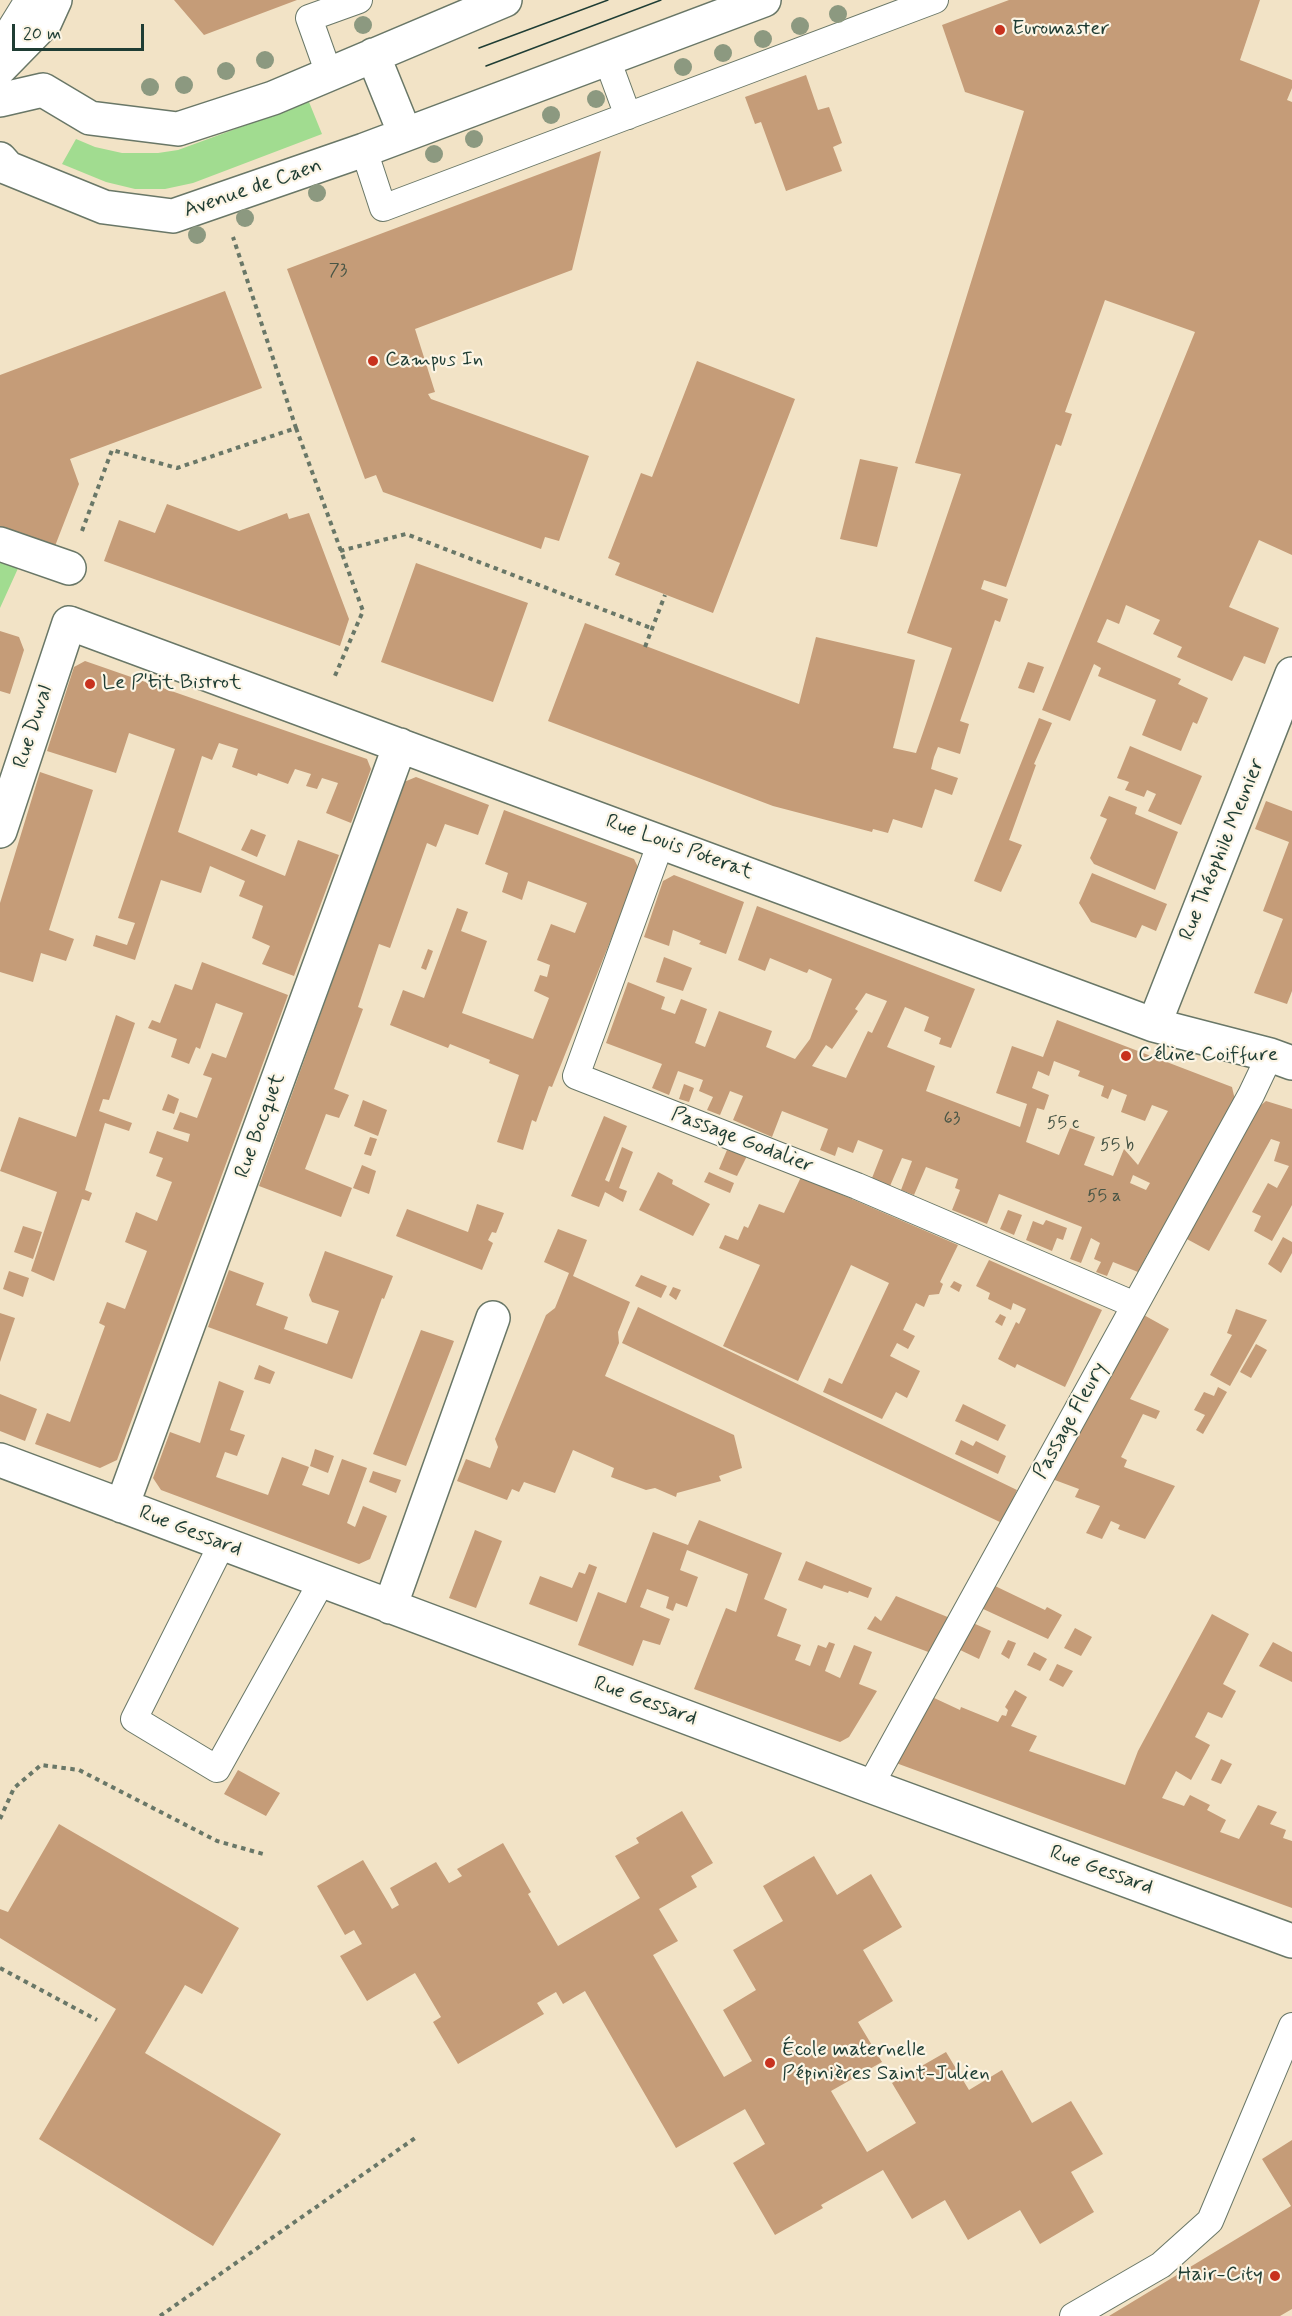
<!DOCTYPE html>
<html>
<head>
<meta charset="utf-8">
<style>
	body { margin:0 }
	#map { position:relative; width:1292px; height:2316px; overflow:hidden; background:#f2e3c6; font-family:Mynerve,sans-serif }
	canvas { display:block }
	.scale { position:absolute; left:12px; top:24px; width:132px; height:27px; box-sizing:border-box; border:3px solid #1f3d34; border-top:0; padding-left:8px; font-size:18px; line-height:21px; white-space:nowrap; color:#1f3d34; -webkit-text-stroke:4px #fcf5e5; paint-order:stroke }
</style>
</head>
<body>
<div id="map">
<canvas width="1292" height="2316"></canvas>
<div class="scale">20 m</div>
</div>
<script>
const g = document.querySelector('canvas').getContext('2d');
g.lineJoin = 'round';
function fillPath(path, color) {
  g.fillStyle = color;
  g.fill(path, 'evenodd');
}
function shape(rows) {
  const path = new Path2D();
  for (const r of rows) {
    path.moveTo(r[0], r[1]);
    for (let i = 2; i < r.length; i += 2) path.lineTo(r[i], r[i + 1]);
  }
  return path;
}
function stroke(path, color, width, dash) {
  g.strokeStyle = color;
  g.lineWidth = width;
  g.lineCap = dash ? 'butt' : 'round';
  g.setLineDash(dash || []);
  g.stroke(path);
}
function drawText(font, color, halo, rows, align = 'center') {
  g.font = font + ' Mynerve,sans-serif';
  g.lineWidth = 4.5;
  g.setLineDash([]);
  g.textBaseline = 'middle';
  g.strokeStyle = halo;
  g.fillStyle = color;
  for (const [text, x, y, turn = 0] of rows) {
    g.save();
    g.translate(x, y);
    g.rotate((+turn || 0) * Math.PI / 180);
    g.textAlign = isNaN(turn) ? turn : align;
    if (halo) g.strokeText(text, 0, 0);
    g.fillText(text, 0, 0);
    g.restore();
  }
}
const green = shape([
	[309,102,322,134,193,183,165,189,135,189,106,182,62,164,76,139,95,147,122,153,158,153,178,150],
	[0,557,20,564,0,608]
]);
const building = shape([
	[174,0,297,0,204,35],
	[1009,0,1260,0,1240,60,1292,80,1292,88,1287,100,1292,102,1292,555,1259,540,1229,607,1279,628,1265,664,1244,656,1232,681,1177,657,1182,647,1153,634,1160,620,1126,605,1119,624,1107,619,1097,642,1181,679,1178,684,1208,698,1197,724,1193,722,1181,751,1142,735,1156,700,1098,676,1101,668,1094,664,1070,721,1042,710,1195,332,1105,300,1065,412,1072,414,1061,446,1056,444,1006,587,984,580,981,589,1008,599,1000,622,995,620,960,721,969,724,960,754,938,747,934,757,931,769,958,778,952,795,935,789,922,828,893,819,888,833,873,829,872,832,773,806,548,721,585,623,799,704,816,637,915,660,893,748,916,753,952,648,907,633,961,474,915,463,1024,111,965,92,942,25],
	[806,75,818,110,829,107,842,143,833,147,842,171,786,191,761,122,755,124,745,97],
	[601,151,572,270,415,329,435,392,428,394,431,399,589,456,559,541,545,537,541,549,383,492,376,475,365,479,287,269],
	[225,291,262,388,70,459,79,484,55,546,0,527,0,375],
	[697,361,795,399,713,613,615,575,620,563,608,558,641,473,652,477],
	[860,459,898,467,877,547,840,539],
	[167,504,239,531,287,513,289,519,309,513,349,619,340,646,104,561,119,520,155,533],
	[416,563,528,603,493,702,381,662],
	[0,631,19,637,24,650,10,694,0,691],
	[85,661,367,759,371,769,351,823,326,813,338,783,322,778,317,789,306,786,311,774,295,769,288,784,258,773,257,776,232,767,238,749,219,743,212,760,202,756,178,832,285,876,298,840,339,855,294,976,262,964,270,946,252,938,263,906,239,896,245,881,210,866,201,893,161,880,135,960,93,946,96,935,127,945,135,923,118,918,175,749,129,733,116,773,47,751,74,667],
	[1028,662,1044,667,1034,693,1018,688],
	[1039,718,1052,723,1034,764,1036,765,1009,840,1022,845,1001,892,974,881],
	[1130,746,1202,776,1181,825,1148,811,1156,794,1147,790,1144,797,1125,790,1129,782,1117,778],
	[40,772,93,790,49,930,74,939,66,961,41,953,33,982,0,972,0,903],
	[416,777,489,805,478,835,445,824,436,847,427,843,390,948,379,944,358,1007,363,1009,334,1089,349,1095,339,1118,326,1114,305,1169,352,1188,341,1217,259,1186,404,782],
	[1109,796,1137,807,1135,814,1178,832,1155,890,1094,864,1090,858,1107,819,1100,816],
	[1266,801,1292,811,1292,991,1287,1004,1254,993,1283,919,1263,911,1289,842,1255,829],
	[504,810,634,859,639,869,552,1087,549,1086,536,1122,532,1120,523,1150,497,1142,519,1075,489,1063,490,1060,450,1044,448,1048,390,1025,403,990,424,998,457,908,468,912,461,931,487,941,462,1013,533,1039,549,998,534,991,540,975,547,977,550,965,537,960,551,924,575,933,587,903,528,881,522,900,502,892,508,873,485,864],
	[251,829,266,835,257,857,241,850],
	[1092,873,1167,904,1156,931,1142,925,1136,938,1091,922,1079,903],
	[674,875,744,902,726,954,699,944,701,941,673,930,669,946,644,937,663,881],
	[757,906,975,989,951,1048,939,1044,941,1038,924,1031,929,1017,905,1007,887,1047,935,1066,926,1091,1020,1127,1027,1104,996,1093,1012,1046,1043,1057,1057,1020,1232,1087,1235,1100,1151,1254,1148,1253,1138,1272,1113,1262,1107,1276,1096,1272,1101,1262,1094,1259,1100,1243,1091,1238,1081,1263,1070,1259,1082,1227,999,1194,987,1224,952,1210,960,1190,955,1188,958,1179,926,1167,914,1195,901,1190,912,1161,902,1158,890,1186,872,1178,883,1150,858,1140,853,1153,838,1147,835,1156,820,1150,828,1129,782,1111,772,1137,733,1120,743,1096,730,1091,720,1115,707,1110,713,1097,699,1091,703,1080,678,1071,669,1095,652,1088,662,1064,606,1043,628,982,665,997,661,1009,675,1014,681,999,707,1009,695,1043,705,1047,719,1011,772,1031,766,1047,795,1059,810,1039,832,979,809,969,807,973,804,972,770,958,765,971,738,960],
	[866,993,887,1001,872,1033,868,1031,846,1078,812,1066,826,1045,832,1049,858,1011,855,1009],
	[1054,1061,1080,1071,1078,1076,1104,1086,1101,1096,1108,1099,1112,1089,1127,1095,1121,1112,1145,1121,1152,1105,1168,1111,1138,1165,1124,1149,1113,1176,1084,1165,1095,1137,1070,1128,1059,1155,1026,1142,1037,1108,1044,1110,1049,1095,1032,1088,1038,1071,1049,1076],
	[1133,1175,1150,1183,1146,1190,1130,1183],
	[428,949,433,951,426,970,421,968],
	[664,957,692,968,683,991,656,982],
	[202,962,288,995,117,1460,100,1468,35,1444,47,1413,70,1422,105,1326,99,1323,107,1302,125,1309,147,1251,125,1242,136,1212,157,1221,172,1182,156,1176,163,1158,149,1153,157,1131,188,1142,190,1134,173,1129,180,1112,197,1118,212,1078,203,1075,212,1053,226,1058,243,1013,216,1003,200,1049,196,1047,189,1064,171,1057,177,1039,148,1028,152,1020,160,1023,175,984,192,990],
	[116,1015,135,1023,109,1100,103,1099,99,1111,132,1123,129,1131,105,1123,85,1190,92,1193,89,1201,82,1199,54,1281,31,1271,57,1192,0,1171,19,1117,76,1137],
	[684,1084,694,1088,689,1102,679,1099],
	[168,1094,179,1099,174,1114,162,1110],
	[363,1100,387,1110,378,1136,354,1126],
	[1266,1101,1292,1109,1292,1205,1272,1241,1254,1231,1261,1216,1252,1212,1268,1183,1277,1188,1289,1166,1274,1161,1280,1142,1271,1139,1209,1251,1185,1238,1255,1110],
	[604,1116,627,1126,605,1180,609,1182,622,1147,633,1152,619,1188,627,1191,623,1202,605,1192,599,1207,571,1196],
	[370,1137,377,1139,371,1156,364,1154],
	[727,1150,747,1156,737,1176,719,1169],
	[362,1165,376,1171,369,1194,353,1188],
	[658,1172,673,1180,672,1184,710,1204,693,1236,639,1210],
	[709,1172,734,1183,730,1193,704,1182],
	[801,1177,958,1245,940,1282,943,1284,939,1294,929,1295,924,1307,916,1303,903,1330,915,1336,908,1349,897,1343,890,1356,920,1371,907,1398,896,1392,882,1419,823,1392,829,1378,842,1384,889,1283,851,1265,798,1381,723,1346,760,1265,719,1248,725,1235,738,1240,744,1226,748,1228,759,1204,784,1213],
	[477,1204,504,1213,496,1233,492,1232,488,1240,493,1243,482,1270,396,1236,407,1209,468,1232],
	[1008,1210,1022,1215,1014,1235,1000,1229],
	[1046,1220,1067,1228,1063,1240,1057,1238,1052,1251,1026,1240,1033,1221,1043,1225],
	[23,1226,42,1232,33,1259,14,1252],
	[558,1229,587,1240,573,1276,630,1302,618,1332,619,1343,605,1376,734,1435,742,1468,719,1476,721,1481,677,1493,676,1497,655,1488,646,1490,611,1477,614,1468,573,1450,555,1493,524,1482,519,1492,512,1489,507,1500,457,1481,466,1459,490,1468,498,1447,495,1439,546,1315,555,1308,569,1273,544,1262],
	[1283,1237,1292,1242,1292,1253,1281,1273,1268,1264],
	[325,1251,393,1276,384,1299,382,1298,352,1379,208,1327,229,1270,264,1283,256,1305,288,1317,284,1329,327,1344,339,1311,312,1302,309,1295],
	[989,1260,1102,1310,1065,1387,1017,1364,1015,1368,998,1359,1016,1322,1019,1324,1026,1309,1013,1303,1011,1310,988,1299,990,1293,976,1286],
	[9,1271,29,1278,23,1297,3,1289],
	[641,1275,667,1286,661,1298,635,1286],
	[954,1281,962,1285,959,1292,950,1287],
	[673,1287,681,1290,676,1300,669,1295],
	[638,1307,1017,1490,1002,1523,622,1343],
	[1236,1309,1267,1320,1230,1386,1210,1375,1232,1335,1227,1333],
	[0,1313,15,1318,0,1362],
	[1000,1314,1006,1317,1002,1326,995,1322],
	[1142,1314,1169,1329,1130,1399,1160,1411,1156,1419,1143,1414,1121,1457,1127,1460,1124,1467,1175,1486,1145,1539,1118,1529,1120,1525,1111,1521,1102,1539,1086,1533,1100,1506,1075,1497,1079,1489,1052,1479],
	[421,1330,454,1341,406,1466,373,1454],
	[1256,1344,1267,1350,1251,1378,1240,1372],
	[259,1365,275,1372,270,1384,254,1379],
	[219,1381,244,1391,230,1430,245,1435,237,1456,225,1452,216,1477,268,1495,282,1457,309,1467,302,1485,329,1495,342,1459,367,1468,347,1523,355,1527,363,1506,387,1516,370,1559,359,1564,161,1490,153,1478,170,1432,200,1443],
	[1218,1387,1227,1392,1203,1434,1196,1430,1205,1415,1194,1410,1204,1392,1214,1396],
	[0,1394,37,1409,25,1441,0,1431],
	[963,1404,1006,1425,998,1441,955,1421],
	[961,1440,973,1446,976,1441,1006,1456,998,1474,955,1454],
	[315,1449,334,1456,328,1473,310,1466],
	[373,1471,401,1480,396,1493,369,1482],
	[699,1520,782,1553,764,1599,787,1609,777,1636,801,1645,795,1660,810,1666,818,1645,826,1648,829,1642,835,1644,825,1671,840,1678,854,1645,872,1652,859,1684,877,1691,849,1737,840,1742,694,1689,726,1608,736,1612,748,1574,687,1550,680,1570,698,1577,687,1607,676,1603,673,1611,666,1608,669,1597,647,1589,640,1607,670,1619,660,1645,643,1640,633,1666,578,1645,598,1592,626,1603,653,1532,688,1545],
	[475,1530,502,1541,476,1608,449,1598],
	[806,1561,872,1588,868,1598,849,1591,848,1593,824,1585,822,1589,798,1580],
	[589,1564,597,1567,577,1622,529,1604,540,1576,572,1588,579,1572,585,1574],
	[993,1585,1045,1610,1047,1607,1062,1615,1048,1639,981,1608],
	[896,1596,950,1618,931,1653,867,1629,875,1616,881,1621],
	[1212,1614,1249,1634,1223,1684,1236,1691,1222,1718,1208,1712,1195,1737,1210,1745,1191,1780,1176,1771,1162,1798,1184,1806,1190,1795,1210,1805,1207,1810,1226,1820,1220,1832,1239,1839,1258,1805,1277,1812,1270,1824,1286,1830,1283,1838,1292,1841,1292,1908,896,1763,932,1697,960,1710,961,1707,998,1722,1002,1715,1006,1716,1008,1710,1005,1707,1015,1690,1027,1697,1011,1726,1037,1736,1029,1751,1125,1785,1138,1751],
	[973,1623,991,1631,979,1659,958,1649],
	[1075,1628,1092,1637,1081,1656,1064,1648],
	[1008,1640,1016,1643,1009,1659,1001,1654],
	[1273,1642,1292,1652,1292,1682,1259,1666],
	[1034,1652,1047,1659,1040,1671,1027,1665],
	[1057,1664,1073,1671,1063,1687,1049,1680],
	[1221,1759,1232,1764,1221,1784,1211,1780],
	[238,1770,280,1793,266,1816,224,1794],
	[682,1811,713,1863,691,1876,697,1887,659,1909,678,1941,653,1955,724,2077,752,2061,723,2010,756,1990,733,1950,783,1921,763,1886,814,1856,837,1895,871,1874,902,1927,863,1950,893,2001,858,2022,882,2062,831,2091,867,2152,916,2123,892,2083,946,2052,969,2090,1002,2070,1032,2123,1071,2101,1103,2154,1071,2172,1094,2212,1040,2244,1020,2210,968,2240,945,2200,912,2219,883,2170,821,2205,823,2208,775,2235,733,2163,765,2144,745,2109,676,2148,585,1991,563,2004,556,1992,537,2003,544,2014,458,2064,433,2022,441,2017,415,1973,367,2001,340,1956,362,1944,354,1930,345,1935,317,1886,363,1860,392,1909,399,1905,390,1888,436,1862,449,1883,462,1876,457,1869,503,1843,531,1892,528,1894,558,1946,640,1898,615,1856,639,1843,636,1838],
	[59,1824,239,1928,202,1994,185,1985,145,2053,281,2134,213,2246,39,2139,116,2009,0,1938,0,1909,8,1912],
	[1292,2140,1292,2309,1280,2316,1109,2316,1291,2206,1262,2159]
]);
const path = shape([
	[296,428,363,611,334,678],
	[82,531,112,450,177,468,296,428,233,237],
	[340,551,406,534,651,628],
	[645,647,665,595],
	[0,1819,14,1788,41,1765,79,1770,217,1841,263,1854],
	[0,1968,97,2020],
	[160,2316,418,2136]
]);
const service = shape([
	[0,45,28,0],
	[607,59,628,116],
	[329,74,309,18,359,0],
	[364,150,383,208,935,0],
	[661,842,576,1076,857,1186,1135,1305],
	[222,1544,134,1719,217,1769,322,1581],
	[870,1786,1251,1095,1270,1055],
	[1073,2316,1161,2265,1210,2221,1292,2026]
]);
const pedestrian = shape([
	[0,544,69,568]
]);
const minor = shape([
	[0,831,69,623,1154,1025,1270,1055,1292,1063],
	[1154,1025,1292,674],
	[0,1460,870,1786,1292,1941],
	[122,1506,400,745],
	[390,1607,493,1318]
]);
const secondary = shape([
	[373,55,405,134],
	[0,68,45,22,55,0],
	[0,100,43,90,90,118,178,129,273,98,505,0],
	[0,159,8,168,104,207,173,216,364,150,764,0]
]);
const tram = shape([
	[479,48,608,0],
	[486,66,661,0]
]);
const trees = [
	[838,14],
	[363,25],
	[800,26],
	[763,39],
	[723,53],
	[265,60],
	[683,67],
	[226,71],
	[184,85],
	[150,87],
	[596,99],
	[551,115],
	[474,139],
	[434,154],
	[317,193],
	[245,218],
	[197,235]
];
const markers = [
	[1000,30,6,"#c8321e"],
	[373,361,6,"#c8321e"],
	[90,684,6,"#c8321e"],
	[1126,1056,6,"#c8321e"],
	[770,2063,6,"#c8321e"],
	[1275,2276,6,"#c8321e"]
];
const numberNames = [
	["73",338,271],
	["63",952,1119],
	["55 c",1063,1124],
	["55 b",1117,1146],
	["55 a",1104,1197]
];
const poiNames = [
	["Euromaster",1012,30],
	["Campus In",385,361],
	["Le P'tit Bistrot",102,684],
	["Céline Coiffure",1138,1056],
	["École maternelle",782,2051],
	["Pépinières Saint-Julien",782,2075],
	["Hair-City",1263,2276,"right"]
];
const streetNames = [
	["Avenue de Caen",253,189,-19],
	["Rue Duval",34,727,-72],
	["Rue Louis Poterat",679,848,20],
	["Rue Théophile Meunier",1223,850,-68],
	["Rue Bocquet",261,1126,-70],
	["Passage Godalier",742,1141,21],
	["Passage Fleury",1071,1421,-61],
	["Rue Gessard",190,1532,21],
	["Rue Gessard",645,1702,20],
	["Rue Gessard",1101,1871,20]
];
fillPath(green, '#a1dc90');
fillPath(building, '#c59c78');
stroke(service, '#697767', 28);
stroke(pedestrian, '#697767', 36);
stroke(minor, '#697767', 36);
stroke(secondary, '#697767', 36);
stroke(path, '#697767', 4, [4.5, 4.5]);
stroke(service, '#fff', 26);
stroke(pedestrian, '#fff', 33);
stroke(minor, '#fff', 33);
stroke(secondary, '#fff', 33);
stroke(tram, '#1f3d34', 1.5);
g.fillStyle = '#8c9980';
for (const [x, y] of trees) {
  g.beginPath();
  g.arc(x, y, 9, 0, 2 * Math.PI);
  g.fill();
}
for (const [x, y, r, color] of markers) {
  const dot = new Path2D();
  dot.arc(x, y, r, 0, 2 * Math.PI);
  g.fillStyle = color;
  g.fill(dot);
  stroke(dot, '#fcf5e5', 2);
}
drawText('18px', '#485545', null, numberNames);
drawText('21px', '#1f3d34', '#fcf5e5', poiNames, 'left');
drawText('21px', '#1f3d34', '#fcf5e5', streetNames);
</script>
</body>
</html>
